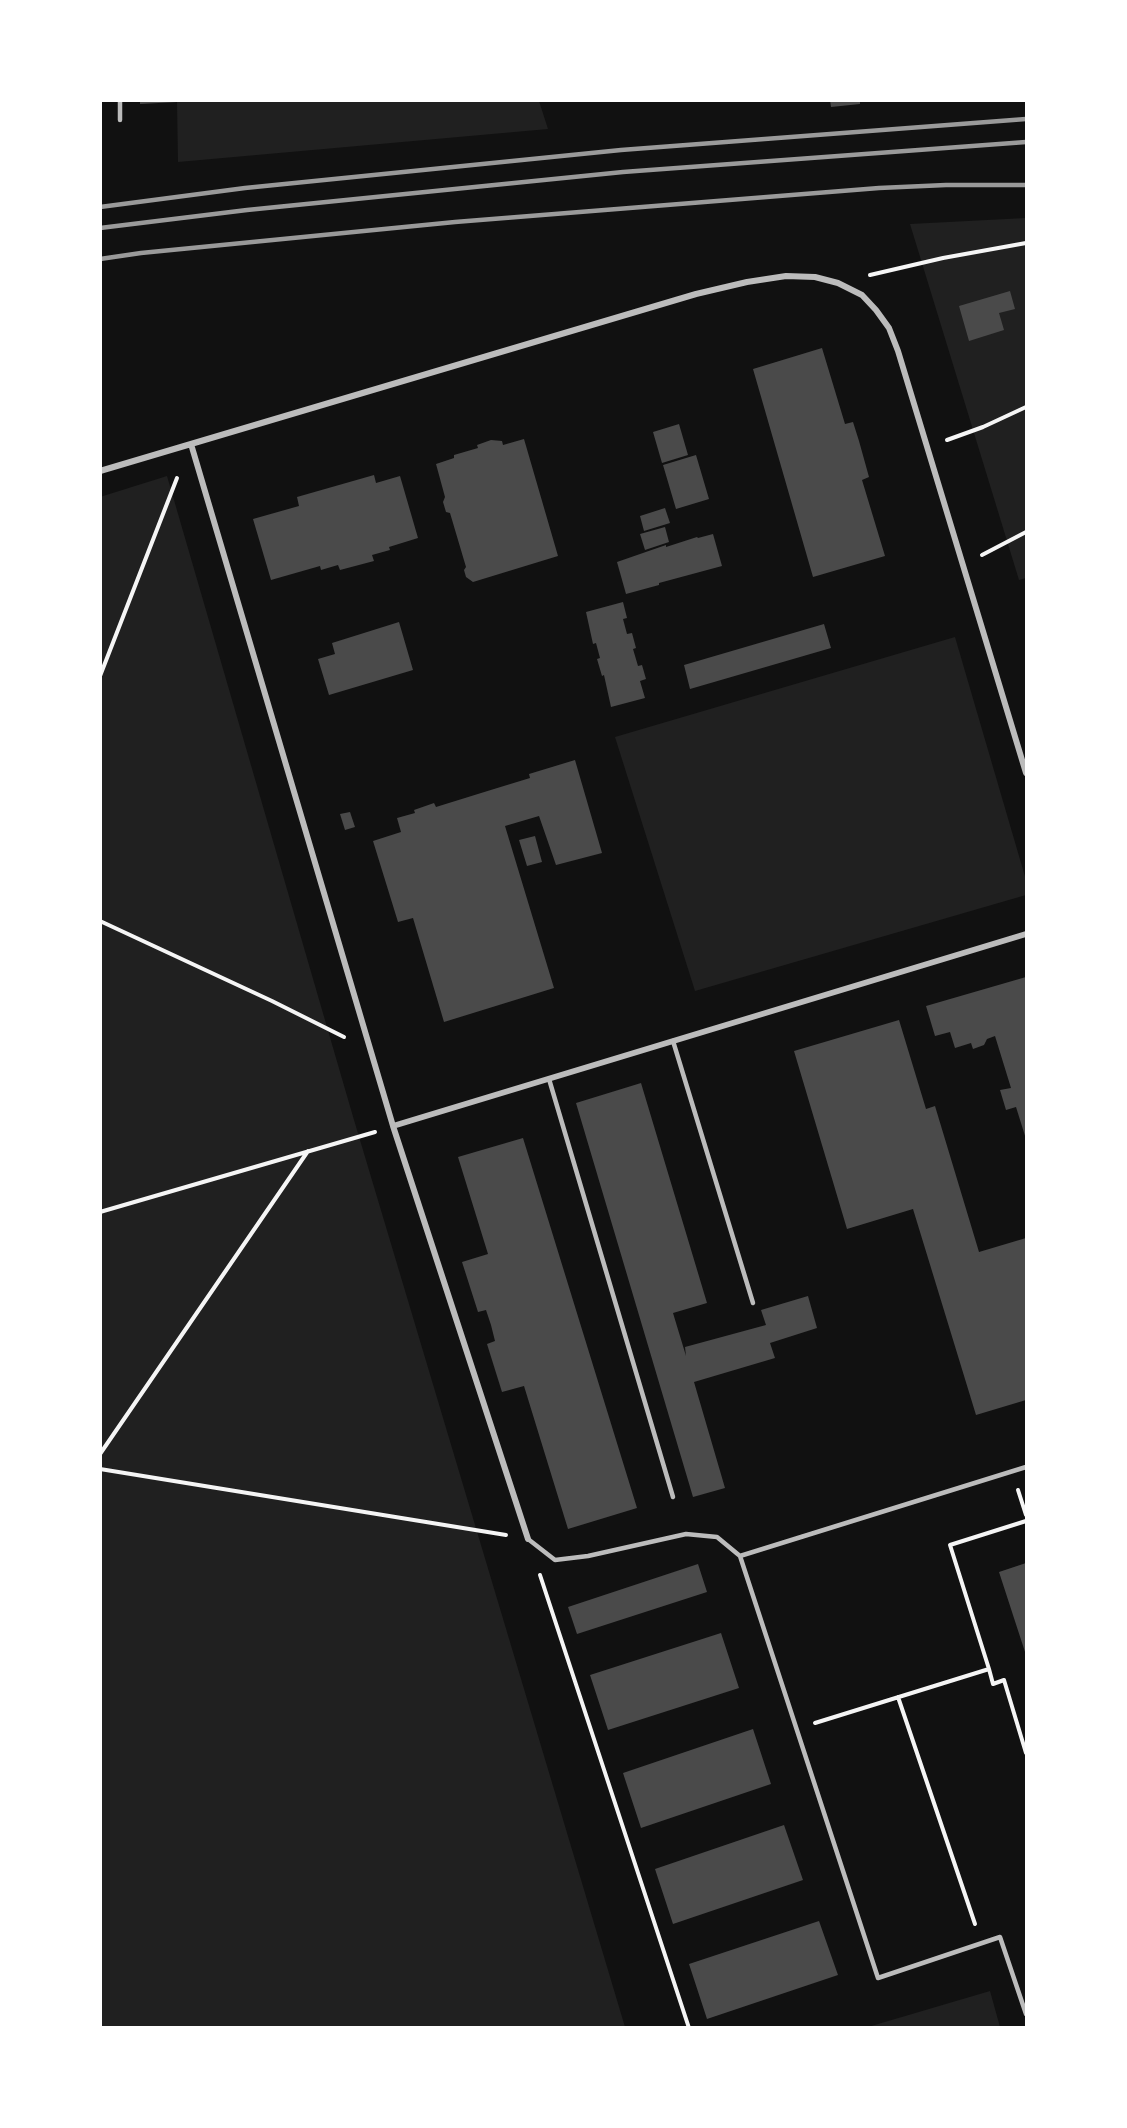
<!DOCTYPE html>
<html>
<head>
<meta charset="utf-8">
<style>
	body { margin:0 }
	#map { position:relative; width:1127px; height:2128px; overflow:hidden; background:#111; font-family:Roboto,sans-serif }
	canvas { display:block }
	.frame { position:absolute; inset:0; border:102px solid #fff; pointer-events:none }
</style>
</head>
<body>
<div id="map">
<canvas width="1127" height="2128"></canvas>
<div class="frame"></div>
</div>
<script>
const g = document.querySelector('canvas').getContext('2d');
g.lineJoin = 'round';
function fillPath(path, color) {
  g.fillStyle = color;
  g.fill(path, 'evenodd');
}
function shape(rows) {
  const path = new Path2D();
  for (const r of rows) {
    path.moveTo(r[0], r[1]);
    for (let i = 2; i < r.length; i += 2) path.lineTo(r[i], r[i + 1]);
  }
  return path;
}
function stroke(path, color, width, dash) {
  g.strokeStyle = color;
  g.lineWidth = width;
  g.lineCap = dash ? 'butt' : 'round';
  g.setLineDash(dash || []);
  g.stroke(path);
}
const green = shape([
	[177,101,539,101,548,129,178,162],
	[1026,218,1026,578,1019,580,910,224],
	[167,476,354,1120,625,2027,101,2027,100,497],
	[955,637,1026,880,1026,895,695,991,615,737],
	[990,1991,1000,2027,868,2027]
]);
const building = shape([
	[140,100,177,100,177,102,140,104],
	[830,100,860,100,860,104,831,107],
	[1010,291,1015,309,999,313,1004,330,969,341,959,306],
	[822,348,845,424,853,422,859,441,869,477,862,480,885,556,813,577,753,369],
	[679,424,688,455,662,463,653,432],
	[524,439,558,556,473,582,466,577,464,570,466,567,450,513,446,512,443,502,445,497,436,464,454,458,454,455,478,448,477,445,491,440,502,441,503,445],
	[696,455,709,499,676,509,663,465],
	[374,475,376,483,400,476,418,538,389,547,390,550,372,555,374,561,340,570,338,565,321,570,320,566,271,580,253,519,299,506,297,497],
	[665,508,670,523,644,531,640,516],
	[665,527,669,542,645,550,640,534],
	[713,534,722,566,659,583,659,585,626,594,617,562,666,545,666,547,697,537,698,538],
	[623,602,627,618,623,619,627,634,632,633,636,648,633,649,638,666,642,665,646,679,640,681,645,698,611,707,604,675,602,676,597,659,600,658,596,643,593,644,586,612],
	[399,622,413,670,329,695,318,659,335,654,332,643],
	[824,624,831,648,690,689,684,665],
	[575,760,602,853,556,865,539,816,505,826,554,988,444,1022,413,918,398,922,373,841,401,832,397,818,415,813,414,810,434,803,436,807,494,789,530,778,529,774],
	[350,812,355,827,345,830,340,814],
	[535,836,542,862,527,866,519,840],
	[1026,977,1026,1139,1016,1107,1006,1110,1000,1090,1011,1088,995,1036,987,1039,984,1045,973,1049,971,1043,955,1048,950,1032,935,1036,926,1006],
	[899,1020,926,1109,935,1106,979,1252,1026,1238,1026,1400,976,1415,913,1209,847,1229,794,1051],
	[641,1083,707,1303,673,1313,686,1356,685,1347,766,1325,761,1310,808,1296,817,1328,770,1343,775,1358,694,1382,725,1488,693,1497,576,1103],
	[523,1138,637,1508,568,1529,524,1386,502,1392,487,1344,495,1341,491,1325,486,1310,478,1312,462,1262,488,1254,458,1157],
	[1026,1563,1026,1655,999,1572],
	[698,1564,707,1592,577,1634,568,1607],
	[721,1633,739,1688,608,1730,590,1675],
	[753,1729,771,1784,641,1828,623,1773],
	[784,1825,803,1880,673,1924,655,1869],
	[819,1921,838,1975,707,2019,689,1964]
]);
const path = shape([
	[870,275,943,258,1026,243],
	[947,440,983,427,1026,407],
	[982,555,1026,532],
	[100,676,177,478],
	[100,921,272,1001,344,1037],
	[100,1212,375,1132],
	[100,1454,308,1151],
	[100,1469,506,1535],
	[1018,1490,1026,1515],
	[540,1575,689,2028],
	[989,1669,993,1684,1004,1680,1026,1753],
	[898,1697,975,1924],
	[815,1723,989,1669,950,1545,1026,1521]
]);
const service = shape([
	[120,100,120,120],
	[673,1041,753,1303],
	[549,1079,673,1497],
	[1026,1467,740,1556,878,1978,1000,1937,1026,2014],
	[528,1539,555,1560,588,1556,686,1534,717,1537,740,1556]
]);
const minor = shape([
	[191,444,393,1126,528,1539],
	[100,471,696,294,747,282,786,276,815,277,838,283,862,295,876,310,889,328,898,351,1026,773],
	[393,1126,1026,934]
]);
const rail = shape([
	[100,207,245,188,621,150,1026,119],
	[100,228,247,210,623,172,1026,142],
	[100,259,141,253,455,222,879,188,946,185,1026,185]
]);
fillPath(green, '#202020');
fillPath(building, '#4a4a4a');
stroke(path, '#f5f5f5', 4);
stroke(service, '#bcbcbc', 4.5);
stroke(minor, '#bcbcbc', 6);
stroke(rail, '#9a9a9a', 4.5);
</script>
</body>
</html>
